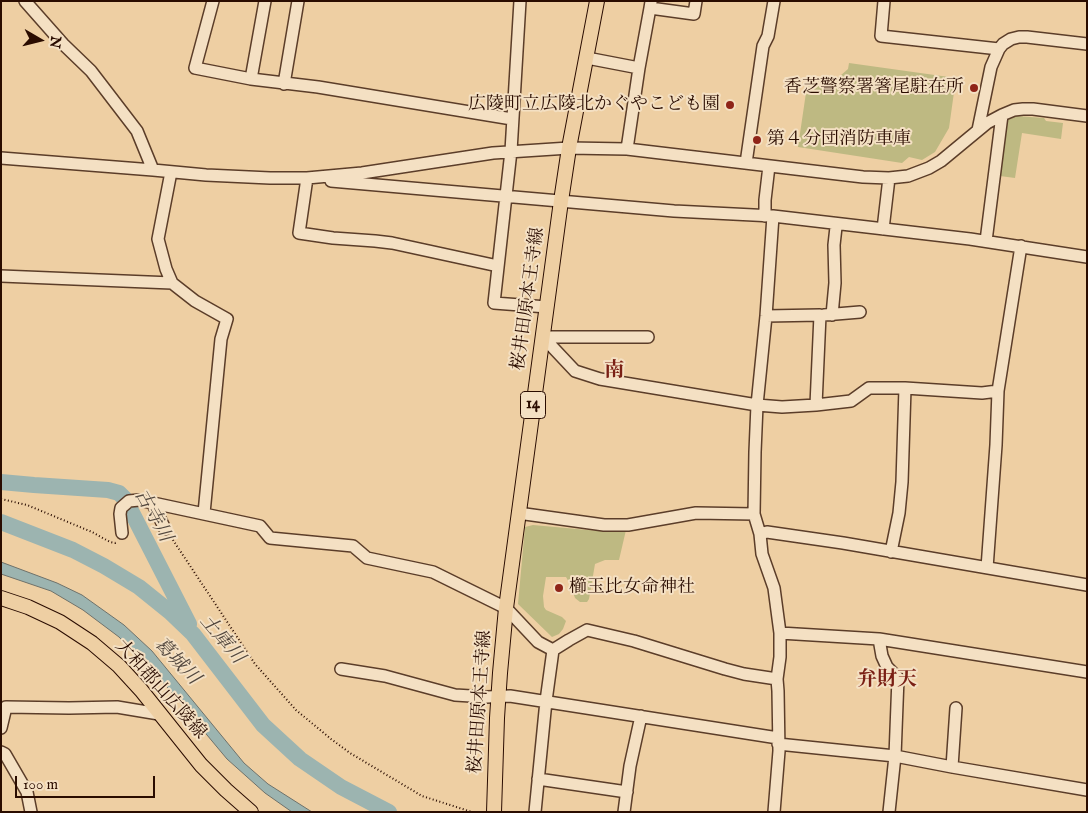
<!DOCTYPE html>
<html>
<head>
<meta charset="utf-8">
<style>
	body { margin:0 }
	#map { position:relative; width:1088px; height:813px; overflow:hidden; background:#eecfa3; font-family:"IM FELL English",serif }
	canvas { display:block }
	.frame { position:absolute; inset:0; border:2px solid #2a0c00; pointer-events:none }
	.north { position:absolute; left:15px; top:15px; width:50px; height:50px; -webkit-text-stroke:4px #f4e0c3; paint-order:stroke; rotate:98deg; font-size:14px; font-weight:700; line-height:20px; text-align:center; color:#2a0c00 }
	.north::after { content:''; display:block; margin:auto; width:18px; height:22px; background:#2a0c00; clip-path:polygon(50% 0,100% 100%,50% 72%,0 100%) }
	.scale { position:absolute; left:15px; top:776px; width:140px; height:22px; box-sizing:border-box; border:2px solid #2a0c00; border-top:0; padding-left:6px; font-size:15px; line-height:18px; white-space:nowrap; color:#2a0c00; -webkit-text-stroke:4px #f4e0c3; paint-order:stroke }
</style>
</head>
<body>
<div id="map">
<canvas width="1088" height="813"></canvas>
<div class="frame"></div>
<div class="north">N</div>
<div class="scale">100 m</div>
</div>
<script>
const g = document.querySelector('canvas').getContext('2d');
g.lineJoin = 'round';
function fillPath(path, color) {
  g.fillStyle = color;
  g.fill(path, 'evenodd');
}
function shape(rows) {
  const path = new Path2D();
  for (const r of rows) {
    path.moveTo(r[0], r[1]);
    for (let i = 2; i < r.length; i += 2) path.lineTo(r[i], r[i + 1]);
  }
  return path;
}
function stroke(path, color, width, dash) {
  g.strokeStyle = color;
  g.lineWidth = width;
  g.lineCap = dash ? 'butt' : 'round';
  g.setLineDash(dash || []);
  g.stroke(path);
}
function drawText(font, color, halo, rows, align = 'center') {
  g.font = font + ' "IM FELL English","Noto Serif JP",serif';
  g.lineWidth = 4;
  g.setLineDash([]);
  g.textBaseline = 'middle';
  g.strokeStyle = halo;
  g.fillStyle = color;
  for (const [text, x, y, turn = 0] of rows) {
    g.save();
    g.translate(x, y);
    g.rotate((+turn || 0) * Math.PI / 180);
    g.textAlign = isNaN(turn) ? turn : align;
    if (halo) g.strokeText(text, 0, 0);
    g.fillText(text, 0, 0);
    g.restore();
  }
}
const green = shape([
	[849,63,956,78,949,128,935,152,922,160,909,157,902,163,798,147,808,79,833,82,848,69],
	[1017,116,1044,118,1046,121,1063,123,1061,139,1022,133,1015,178,1000,176,1003,122],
	[533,525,599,531,626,530,619,560,605,560,595,564,589,599,587,602,580,602,575,598,570,584,566,577,546,577,543,596,544,607,546,610,562,617,566,621,563,629,559,634,552,637,518,604,525,527]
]);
const water = shape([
	[1,562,57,583,82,595,124,625,152,651,244,763,268,784,312,812,292,812,265,793,227,759,167,687,119,637,83,610,51,591,1,574,1,562]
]);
const river = shape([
	[1,482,34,485,108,490,119,493,125,499,189,624],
	[1,522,73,550,104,566,139,587,170,612,193,634,263,725,300,759,341,787,389,812]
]);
const path = shape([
	[1,499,27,505,92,532,110,542,115,543,117,542],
	[171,537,255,664,296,710,331,739,350,753,422,796,472,812]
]);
const minor = shape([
	[25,1,63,44,91,71,137,131,153,170],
	[213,1,195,68,251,79,318,87,512,119],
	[520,1,511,151,494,303,547,307],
	[884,1,881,36,999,49],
	[651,2,650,8,694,14,696,1],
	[587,58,639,68],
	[251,79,265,1],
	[284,84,298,1],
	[978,130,991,67,999,49,1003,44,1011,39,1019,37,1027,37,1087,44],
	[627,149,639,68,650,8],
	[1,158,153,170,206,175,270,178,307,178,362,173,493,153,569,148,627,149,863,177,889,178,908,176,929,168,941,161,987,123,1002,115,1014,110,1023,109,1033,109,1087,116],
	[746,163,763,46,768,36,774,1],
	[171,172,158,239,166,269,172,283,195,301,227,319,221,339,204,513],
	[307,178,299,233,333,238,375,241,392,243,498,266],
	[331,181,674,211,773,216,970,239,1087,257],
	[765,216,765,200,769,166],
	[773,216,766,316,757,405,755,452,754,514,760,534,762,554,774,588,780,633,780,657,777,679,778,691,779,751,774,812],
	[883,229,889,178],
	[986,241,1002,115],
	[1,276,172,283],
	[824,315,860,312],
	[832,315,835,283,834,245,836,227,835,224],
	[766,316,820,315,816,405],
	[543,337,575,371,600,379,757,405,782,407,816,405,851,401,869,388,905,388,982,393,998,391],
	[543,337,648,337],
	[152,502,165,529],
	[518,513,604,525,628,525,696,513,754,514],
	[122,533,120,514,121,508,129,501,139,500,260,526,270,538,353,546,367,558,433,572,506,608,538,642,553,650],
	[760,534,767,532,843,543,1087,585],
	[891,552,899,513,902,482,905,388],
	[987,568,996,445,998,391,1021,246],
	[780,633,879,639,1087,672],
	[879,639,882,656,887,667,898,678,895,756,889,812],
	[341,669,385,676,455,695,487,697,510,696,778,738],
	[1,728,6,707,69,708,117,707,159,714],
	[778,744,895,756,952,767,1087,790],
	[1,752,5,754,27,792,31,812],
	[952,767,956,708],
	[538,779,627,792],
	[535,812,546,701,553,650,569,640,587,630,634,641,725,669,744,674,777,679],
	[624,812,630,766,641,716]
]);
const major = shape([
	[1,598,28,607,60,622,92,643,119,666,141,690,201,765,226,790,251,812],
	[494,812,497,718,500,673,506,608,561,201,569,148,597,1]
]);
const markers = [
	[974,88,5,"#8f2418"],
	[730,105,5,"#8f2418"],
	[757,140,5,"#8f2418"],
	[559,588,5,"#8f2418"]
];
const shields = [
	[533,405,25]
];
const shieldNames = [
	["14",533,405]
];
const poiNames = [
	["香芝警察署箸尾駐在所",964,88],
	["広陵町立広陵北かぐやこども園",720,105],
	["第４分団消防車庫",767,140,"left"],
	["櫛玉比女命神社",569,588,"left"]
];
const streetNames = [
	["桜井田原本王寺線",529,299,-82],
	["大和郡山広陵線",160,690,48],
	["桜井田原本王寺線",481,702,-86]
];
const waterNames = [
	["古寺川",152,516,61],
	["土庫川",221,640,50],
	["葛城川",176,662,46]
];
const quarterNames = [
	["南",614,372],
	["弁財天",887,681]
];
fillPath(green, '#beb982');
fillPath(water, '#9cb4b0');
stroke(water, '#6e716a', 1);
stroke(river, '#9cb4b0', 16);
stroke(minor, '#5b3d29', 14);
stroke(major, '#2a0c00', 16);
stroke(path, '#2a0c00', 2, [1, 2.5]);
stroke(minor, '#f4e0c3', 11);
stroke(major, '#eecfa3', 14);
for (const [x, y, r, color] of markers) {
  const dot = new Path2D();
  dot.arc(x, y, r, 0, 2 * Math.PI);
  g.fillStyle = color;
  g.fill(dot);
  stroke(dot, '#f4e0c3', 2);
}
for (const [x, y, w] of shields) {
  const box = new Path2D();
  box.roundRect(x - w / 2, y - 13.5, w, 27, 4);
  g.fillStyle = '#f4e0c3';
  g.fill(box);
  stroke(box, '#2a0c00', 1);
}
drawText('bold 16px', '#2a0c00', null, shieldNames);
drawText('18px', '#2a0c00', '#f4e0c3', poiNames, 'right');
drawText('18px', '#2a0c00', '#f4e0c3', streetNames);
drawText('italic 19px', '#52473e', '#f4e0c3', waterNames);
drawText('bold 20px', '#7a1f14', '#f4e0c3', quarterNames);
</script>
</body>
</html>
